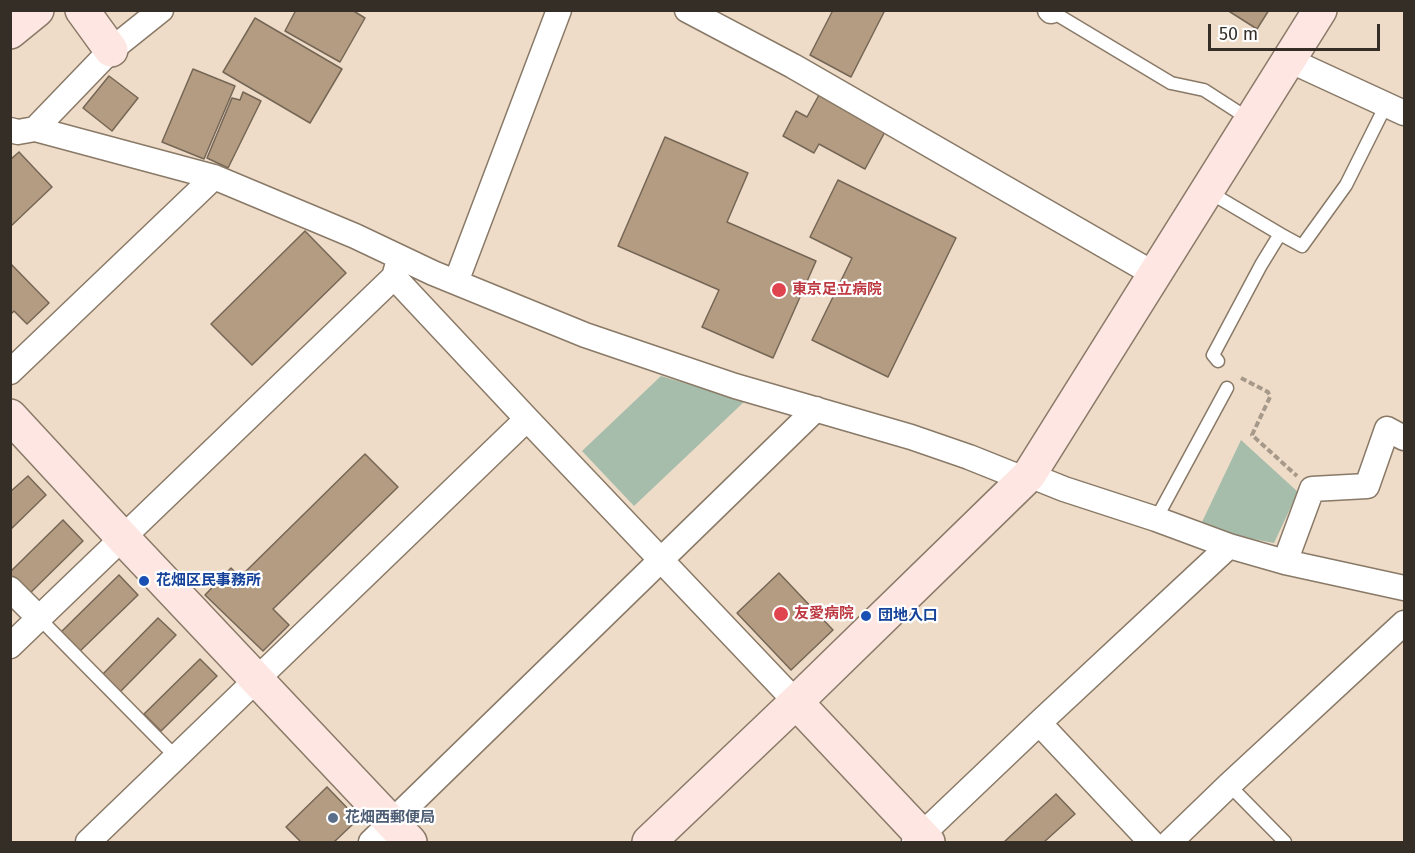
<!DOCTYPE html>
<html>
<head>
<meta charset="utf-8">
<style>
	body { margin:0 }
	#map { position:relative; width:1415px; height:853px; overflow:hidden; background:#eedcc8; font-family:"Fira Sans",sans-serif }
	canvas { display:block }
	.frame { position:absolute; inset:0; border:12px solid #342e26; pointer-events:none }
	.scale { position:absolute; left:1208px; top:24px; width:172px; height:27px; box-sizing:border-box; border:3px solid #342e26; border-top:0; padding-left:8px; font-size:18px; line-height:21px; white-space:nowrap; color:#342e26; -webkit-text-stroke:4px #fff; paint-order:stroke }
</style>
</head>
<body>
<div id="map">
<canvas width="1415" height="853"></canvas>
<div class="frame"></div>
<div class="scale">50 m</div>
</div>
<script>
const g = document.querySelector('canvas').getContext('2d');
g.lineJoin = 'round';
function fillPath(path, color) {
  g.fillStyle = color;
  g.fill(path, 'evenodd');
}
function shape(rows) {
  const path = new Path2D();
  for (const r of rows) {
    path.moveTo(r[0], r[1]);
    for (let i = 2; i < r.length; i += 2) path.lineTo(r[i], r[i + 1]);
  }
  return path;
}
function stroke(path, color, width, dash) {
  g.strokeStyle = color;
  g.lineWidth = width;
  g.lineCap = dash ? 'butt' : 'round';
  g.setLineDash(dash || []);
  g.stroke(path);
}
function drawText(font, color, halo, rows, align = 'center') {
  g.font = font + ' "Fira Sans","Noto Sans JP",sans-serif';
  g.lineWidth = 4.5;
  g.setLineDash([]);
  g.textBaseline = 'middle';
  g.strokeStyle = halo;
  g.fillStyle = color;
  for (const [text, x, y, turn = 0] of rows) {
    g.save();
    g.translate(x, y);
    g.rotate((+turn || 0) * Math.PI / 180);
    g.textAlign = isNaN(turn) ? turn : align;
    if (halo) g.strokeText(text, 0, 0);
    g.fillText(text, 0, 0);
    g.restore();
  }
}
const green = shape([
	[661,376,745,401,634,506,582,451],
	[1241,440,1298,492,1274,543,1236,536,1202,522]
]);
const building = shape([
	[296,10,352,10,365,18,340,62,285,31,296,10],
	[833,10,885,10,851,77,810,55,833,10],
	[1227,10,1269,10,1257,29,1227,10],
	[255,18,342,69,310,123,223,72,255,18],
	[193,69,235,86,204,159,162,142,193,69],
	[109,76,138,98,112,131,83,108,109,76],
	[243,92,261,101,228,168,207,158,232,98,240,100,243,92],
	[819,95,886,130,865,169,819,144,814,153,783,136,796,111,807,117,819,95],
	[665,137,748,173,727,222,816,261,773,358,702,327,719,290,618,246,665,137],
	[19,152,52,187,10,227,10,160,19,152],
	[838,180,956,238,888,377,812,340,852,258,810,237,838,180],
	[305,231,346,273,252,365,211,324,305,231],
	[10,263,49,303,27,324,14,311,10,315,10,263],
	[365,454,398,487,273,609,289,625,263,651,205,595,231,568,240,577,365,454],
	[28,476,46,495,10,530,10,492,28,476],
	[63,520,83,541,27,596,10,579,10,572,63,520],
	[779,573,833,630,791,670,737,613,779,573],
	[119,575,138,595,79,652,60,633,119,575],
	[158,618,176,635,120,692,102,675,158,618],
	[200,659,217,676,161,731,144,714,200,659],
	[327,787,353,814,355,819,353,824,334,842,301,842,286,827,327,787],
	[1056,794,1075,814,1044,842,1004,842,1056,794]
]);
const path = shape([
	[1241,378,1268,392,1270,397,1252,435,1297,476]
]);
const lane = shape([
	[1051,11,1171,83,1204,90,1249,119],
	[1209,192,1280,234],
	[1218,361,1213,355,1261,265,1280,234,1302,246,1346,185,1386,105],
	[1156,519,1227,388],
	[39,618,176,757],
	[1229,785,1285,842]
]);
const street = shape([
	[687,10,793,66,1154,274],
	[1050,10,1051,11],
	[1289,60,1404,113],
	[35,129,111,50,161,10],
	[10,130,18,132,35,129,214,177,355,236,433,273,585,335,735,386,911,437,969,457,1024,479],
	[394,277,527,419,796,702],
	[456,282,559,10],
	[10,372,214,177],
	[1029,475,1064,489,1156,519,1229,546,1285,562,1404,588],
	[1285,562,1312,489,1367,486,1387,429,1404,438],
	[10,589,39,618],
	[10,646,394,277,398,263],
	[1039,723,1151,842],
	[88,842,527,419],
	[371,842,816,409],
	[914,842,1039,723,1229,546],
	[1170,842,1229,785,1404,623]
]);
const secondary = shape([
	[82,10,111,50],
	[10,32,37,10],
	[10,416,122,537,410,842],
	[796,702,928,842],
	[649,842,796,702,1029,475,1320,10]
]);
const markers = [
	[779,290,8,"#e0444e"],
	[144,581,6,"#1a4fb4"],
	[781,614,8,"#e0444e"],
	[866,616,6,"#1a4fb4"],
	[333,818,6,"#5c6f8a"]
];
const healthNames = [
	["東京足立病院",792,290],
	["友愛病院",794,614]
];
const transitNames = [
	["花畑区民事務所",156,581],
	["団地入口",878,616]
];
const serviceNames = [
	["花畑西郵便局",345,818]
];
fillPath(green, '#a6bdab');
fillPath(building, '#b49c82');
stroke(building, '#756655', 1.5);
stroke(lane, '#897967', 15);
stroke(street, '#897967', 27);
stroke(secondary, '#897967', 36);
stroke(path, '#a6998a', 4, [6, 3]);
stroke(lane, '#fff', 12);
stroke(street, '#fff', 24);
stroke(secondary, '#fee6e2', 33);
for (const [x, y, r, color] of markers) {
  const dot = new Path2D();
  dot.arc(x, y, r, 0, 2 * Math.PI);
  g.fillStyle = color;
  g.fill(dot);
  stroke(dot, '#fff', 2);
}
drawText('bold 15px', '#be3a42', '#fff', healthNames, 'left');
drawText('bold 15px', '#164399', '#fff', transitNames, 'left');
drawText('bold 15px', '#4e5e75', '#fff', serviceNames, 'left');
</script>
</body>
</html>
